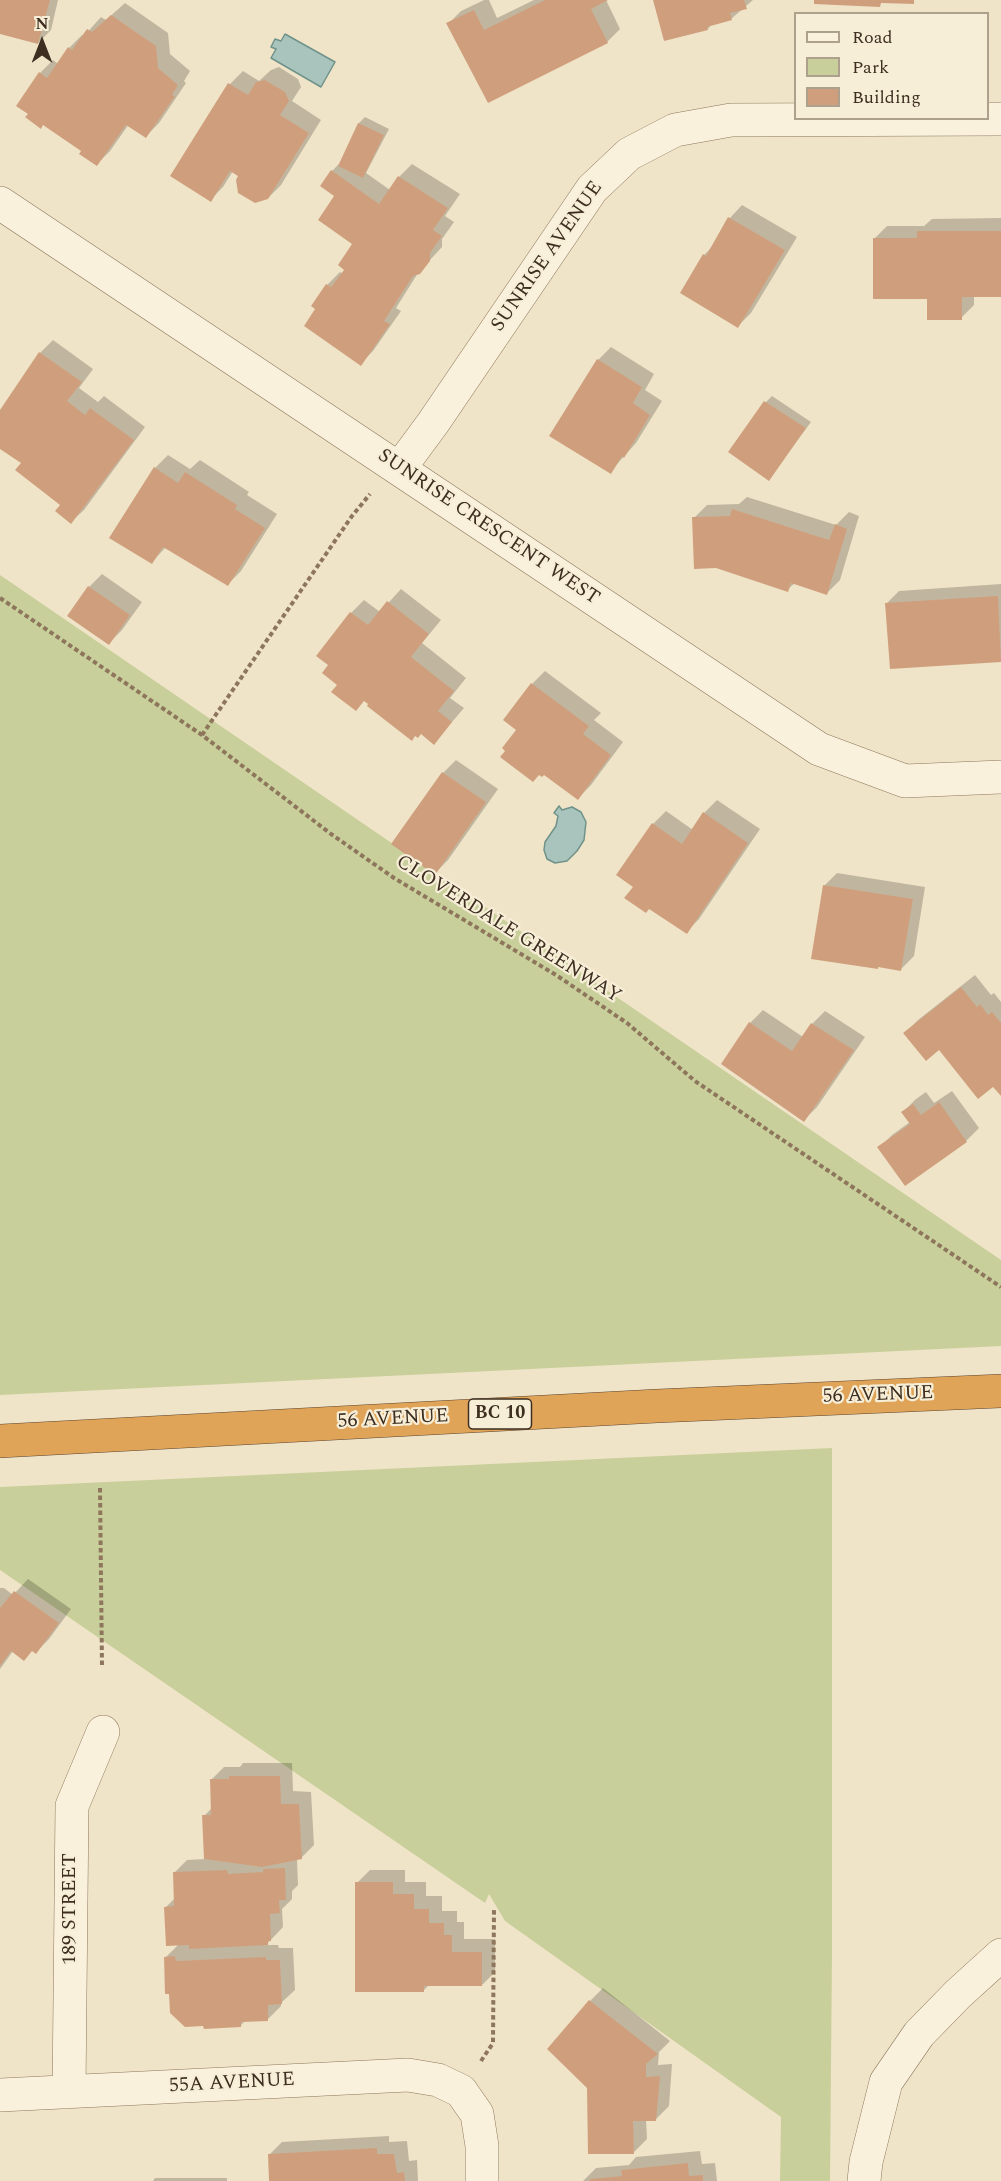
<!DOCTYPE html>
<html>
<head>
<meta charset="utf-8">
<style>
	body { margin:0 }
	#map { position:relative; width:1001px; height:2181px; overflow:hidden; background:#f0e4c8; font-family:Spectral,serif }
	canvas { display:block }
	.legend { position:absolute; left:794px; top:12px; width:195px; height:108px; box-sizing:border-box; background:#f7eed8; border:2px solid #ada18e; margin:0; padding:8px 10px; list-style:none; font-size:18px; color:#3d2e20 }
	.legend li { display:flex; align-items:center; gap:12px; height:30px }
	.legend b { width:30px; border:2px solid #ada18e }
	.north { position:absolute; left:12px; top:12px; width:60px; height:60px; -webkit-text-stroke:4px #f7eed8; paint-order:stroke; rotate:0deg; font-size:16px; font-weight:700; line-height:24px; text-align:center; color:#3d2e20 }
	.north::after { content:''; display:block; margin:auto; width:21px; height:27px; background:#3d2e20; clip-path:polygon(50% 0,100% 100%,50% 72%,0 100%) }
</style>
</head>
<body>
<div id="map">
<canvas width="1001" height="2181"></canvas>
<ul class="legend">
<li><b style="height:8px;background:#faf1dc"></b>Road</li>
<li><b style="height:16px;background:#c9cf9b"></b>Park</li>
<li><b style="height:16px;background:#cf9f7d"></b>Building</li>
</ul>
<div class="north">N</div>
</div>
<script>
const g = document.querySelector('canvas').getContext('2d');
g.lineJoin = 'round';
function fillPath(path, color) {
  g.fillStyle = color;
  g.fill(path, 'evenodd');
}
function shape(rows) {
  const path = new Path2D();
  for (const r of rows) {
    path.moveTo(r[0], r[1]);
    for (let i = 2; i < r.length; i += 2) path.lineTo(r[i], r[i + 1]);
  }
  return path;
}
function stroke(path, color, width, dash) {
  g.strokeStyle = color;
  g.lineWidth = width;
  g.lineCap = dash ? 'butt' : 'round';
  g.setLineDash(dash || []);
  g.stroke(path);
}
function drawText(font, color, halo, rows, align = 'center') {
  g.font = font + ' Spectral,serif';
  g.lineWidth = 4.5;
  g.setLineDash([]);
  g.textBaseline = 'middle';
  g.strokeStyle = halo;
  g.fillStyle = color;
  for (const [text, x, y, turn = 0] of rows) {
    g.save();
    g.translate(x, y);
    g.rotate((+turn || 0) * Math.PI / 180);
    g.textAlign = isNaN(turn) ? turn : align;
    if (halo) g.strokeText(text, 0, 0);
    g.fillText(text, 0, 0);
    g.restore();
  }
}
const green = shape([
	[0,575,1001,1260,1001,1346,0,1395],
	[832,1448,832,1954,830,2181,780,2181,781,2117,505,1921,489,1894,485,1903,0,1570,0,1487]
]);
const water = shape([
	[285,34,335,62,321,87,271,58,276,49,271,47,275,39,281,41,285,34],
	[559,806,562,810,572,807,581,812,586,822,584,840,577,851,567,861,555,863,547,859,544,850,545,842,556,826,558,816,554,813,559,806]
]);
const shadow = shape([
	[0,0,58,0,51,30,38,43,0,33],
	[484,0,489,0,497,18,534,0,606,0,620,29,607,42,488,101,448,24,461,11],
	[655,0,753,0,731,19,712,24,708,29,665,39],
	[125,3,168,33,170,54,190,71,184,81,186,83,159,123,146,136,129,124,110,151,97,164,83,151,40,73,53,60,58,64,69,48,82,35,84,36,101,17,106,20],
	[279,67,298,79,301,87,292,101,321,120,281,185,268,198,233,171,223,187,210,200,172,176,230,84,243,71,259,81,271,70],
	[365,117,389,129,366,173,390,190,400,176,412,164,460,194,445,216,454,222,442,239,442,247,418,273,396,308,401,311,373,351,360,364,317,308,327,285,340,272,343,274,354,244,337,196,332,171,340,163,359,123],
	[742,205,797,237,751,313,738,326,682,293,704,255,714,245,730,218],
	[1001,218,1001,295,974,296,974,305,961,318,929,297,874,239,887,226,924,226,932,219],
	[53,340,93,369,79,388,98,402,104,396,145,427,84,510,71,522,62,504,23,463,0,447,0,413,40,353],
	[611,347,654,374,645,390,662,401,636,443,610,472,598,360],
	[772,396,811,422,769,479,766,402],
	[168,455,190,469,200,460,249,492,247,495,277,514,241,571,228,584,166,547,152,562,155,468],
	[747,497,836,525,849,512,859,516,840,580,827,593,795,583,787,590,694,518,707,505,739,504],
	[102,574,142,602,122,630,109,643,89,587],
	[1001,584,1001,661,891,668,886,604,899,591],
	[401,589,441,620,422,643,466,678,450,698,464,708,434,743,421,732,339,684,331,665,318,656,351,613,364,600,380,612],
	[545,671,601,713,594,720,623,742,591,785,578,798,518,729,505,719,532,684],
	[456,760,498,789,448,860,435,873,443,773],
	[717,800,760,829,699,919,686,932,635,886,653,824,666,811,693,830,704,813],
	[837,873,925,887,914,956,901,969,879,966,878,968,824,886],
	[975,975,991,995,994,993,1001,1002,1001,1094,994,1084,939,1048,905,1033,918,1020],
	[763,1010,803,1037,812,1024,825,1011,865,1037,817,1107,804,1120,723,1064,750,1023],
	[952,1091,979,1128,966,1141,879,1148,892,1135,910,1122,903,1112,916,1099,926,1092,934,1103],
	[28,1579,71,1609,49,1639,36,1652,33,1650,13,1651,0,1669,0,1588,4,1588,13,1595],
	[243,1763,292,1763,293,1791,311,1792,314,1845,301,1858,297,1859,298,1885,292,1891,292,1899,282,1909,283,1927,266,1945,278,1945,279,1948,293,1948,295,1990,281,2003,281,2006,268,2019,246,2020,240,2026,165,1958,179,1944,166,1907,175,1898,174,1873,187,1860,205,1859,204,1816,212,1808,211,1780,224,1767,240,1767],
	[370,1870,405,1870,405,1882,426,1882,426,1896,442,1896,442,1911,457,1911,457,1922,464,1922,464,1939,495,1939,495,1972,482,1985,429,1985,423,1991,357,1883],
	[603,1988,670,2041,659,2052,658,2065,672,2064,669,2106,656,2119,646,2119,647,2139,634,2152,590,2001],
	[389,2136,389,2142,407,2141,409,2161,417,2160,418,2181,271,2181,269,2155,282,2142],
	[700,2151,702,2164,715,2163,717,2181,583,2181,596,2168,629,2165,636,2157],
	[155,2178,227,2178,227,2181,153,2181]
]);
const building = shape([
	[0,0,50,0,38,44,0,34],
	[545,0,608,0,591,9,608,43,488,103,446,23,474,10,484,30],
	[653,0,744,0,747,9,730,13,732,20,707,27,708,30,664,41],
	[814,0,914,0,914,4,881,3,880,7,814,4],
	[111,15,156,46,158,68,178,85,172,95,175,96,146,138,126,125,97,166,79,154,81,151,43,125,41,129,25,117,28,114,16,106,39,72,47,78,68,47,72,50,87,29,92,32],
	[265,80,285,92,289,101,280,115,309,133,268,199,255,203,238,193,236,180,238,176,230,171,211,202,170,176,228,83,248,95,256,82],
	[358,123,384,135,363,178,338,166],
	[331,170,379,204,398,176,448,208,433,230,442,236,430,253,430,261,420,274,413,276,384,321,390,324,361,366,304,326,315,309,311,306,326,284,331,287,344,270,338,265,352,244,318,220,334,196,320,186],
	[728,217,785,250,738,328,680,293,703,254,706,256],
	[917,231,1001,231,1001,297,962,297,962,320,927,320,927,299,873,299,873,238,917,238],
	[39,352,82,382,67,401,85,415,90,408,134,440,71,524,55,511,60,505,15,470,21,463,0,449,0,410],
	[597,359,642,387,633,403,650,415,624,458,622,456,611,474,549,436],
	[764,401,806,428,769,481,728,452],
	[154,467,178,483,185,472,237,505,235,509,265,528,228,586,163,547,152,564,109,538],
	[732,509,829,540,835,524,847,529,827,595,791,583,788,592,716,568,694,569,692,517,730,516],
	[88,586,130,615,109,645,67,616],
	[998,596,1001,662,890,669,885,603],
	[387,601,429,634,411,657,454,691,438,711,452,722,434,745,421,734,418,738,415,736,412,741,367,706,368,704,364,701,356,711,331,692,337,685,322,673,328,665,316,656,350,612,368,625],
	[531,683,589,726,583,734,611,755,578,800,544,775,542,777,539,775,533,782,500,757,505,751,502,748,516,730,503,720],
	[442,772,486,802,435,875,391,844],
	[703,812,748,843,687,934,649,909,646,913,624,898,633,887,616,875,652,823,682,844],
	[823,885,913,899,901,971,878,967,878,969,811,959],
	[961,987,977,1007,980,1004,988,1015,992,1012,1001,1023,1001,1096,993,1087,978,1099,939,1050,926,1061,903,1033],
	[749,1022,792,1051,811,1023,854,1050,804,1122,721,1064],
	[939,1102,967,1142,905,1186,877,1147,910,1124,901,1112,913,1104,921,1115],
	[14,1591,59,1623,36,1654,32,1651,24,1661,11,1651,0,1666,0,1608],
	[229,1776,280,1776,281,1804,299,1804,302,1859,262,1867,204,1859,202,1815,211,1815,210,1779,229,1779],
	[285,1868,286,1900,279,1900,280,1913,270,1914,271,1941,268,1941,268,1945,189,1949,189,1945,166,1946,164,1907,174,1906,173,1872,227,1870,228,1874,263,1872,263,1869],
	[355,1882,393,1882,393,1894,414,1894,414,1909,429,1909,429,1923,444,1923,444,1935,452,1935,452,1952,482,1952,482,1986,424,1986,424,1992,355,1992],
	[175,1956,176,1961,266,1957,266,1960,280,1960,282,2004,268,2005,268,2021,241,2022,241,2027,204,2029,203,2026,185,2027,170,2013,169,1994,165,1994,164,1957],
	[589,2000,658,2054,646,2064,646,2077,660,2076,656,2121,633,2121,634,2154,588,2154,587,2088,547,2049],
	[377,2148,377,2154,394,2154,397,2173,404,2172,405,2181,269,2181,268,2154],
	[688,2163,689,2176,703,2175,703,2181,590,2181,590,2179,622,2176,621,2170]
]);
const path = shape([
	[0,598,202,735,331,834,394,878,556,975,627,1023,695,1081,1001,1287],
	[202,735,352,516,370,494],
	[100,1488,102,1666],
	[481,2061,493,2043,494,1909]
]);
const minor = shape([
	[0,203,819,749,905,781,1001,777],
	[399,469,433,423,592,189,629,154,675,130,731,120,1001,119],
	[69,2092,72,1806,103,1732],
	[0,2095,408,2075,438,2080,461,2091,477,2114,482,2146,482,2181],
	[864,2181,866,2162,886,2082,919,2034,958,1994,1001,1955]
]);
const highway = shape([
	[0,1441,657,1406,1001,1391]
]);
const shields = [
	[500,1414,63]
];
const shieldNames = [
	["BC 10",500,1414]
];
const streetNames = [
	["SUNRISE AVENUE",548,257,-55],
	["SUNRISE CRESCENT WEST",488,528,34],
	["CLOVERDALE GREENWAY",508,930,32],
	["56 AVENUE",878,1396,-2],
	["56 AVENUE",393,1420,-3],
	["189 STREET",71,1909,-90],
	["55A AVENUE",232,2084,-3]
];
fillPath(green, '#c9cf9b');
fillPath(water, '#a9c4bc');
stroke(water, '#6f938a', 1.5);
fillPath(shadow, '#0003');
fillPath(building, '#cf9f7d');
stroke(minor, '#8d765c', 34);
stroke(highway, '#5b4430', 34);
stroke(path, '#8d765c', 4, [4.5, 3]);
stroke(minor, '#faf1dc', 33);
stroke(highway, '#e0a458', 33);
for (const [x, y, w] of shields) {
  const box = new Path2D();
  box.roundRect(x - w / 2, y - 15, w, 30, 4.5);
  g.fillStyle = '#f7eed8';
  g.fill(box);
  stroke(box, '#3d2e20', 1.5);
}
drawText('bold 18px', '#3d2e20', null, shieldNames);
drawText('20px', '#3d2e20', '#f7eed8', streetNames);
</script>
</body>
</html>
